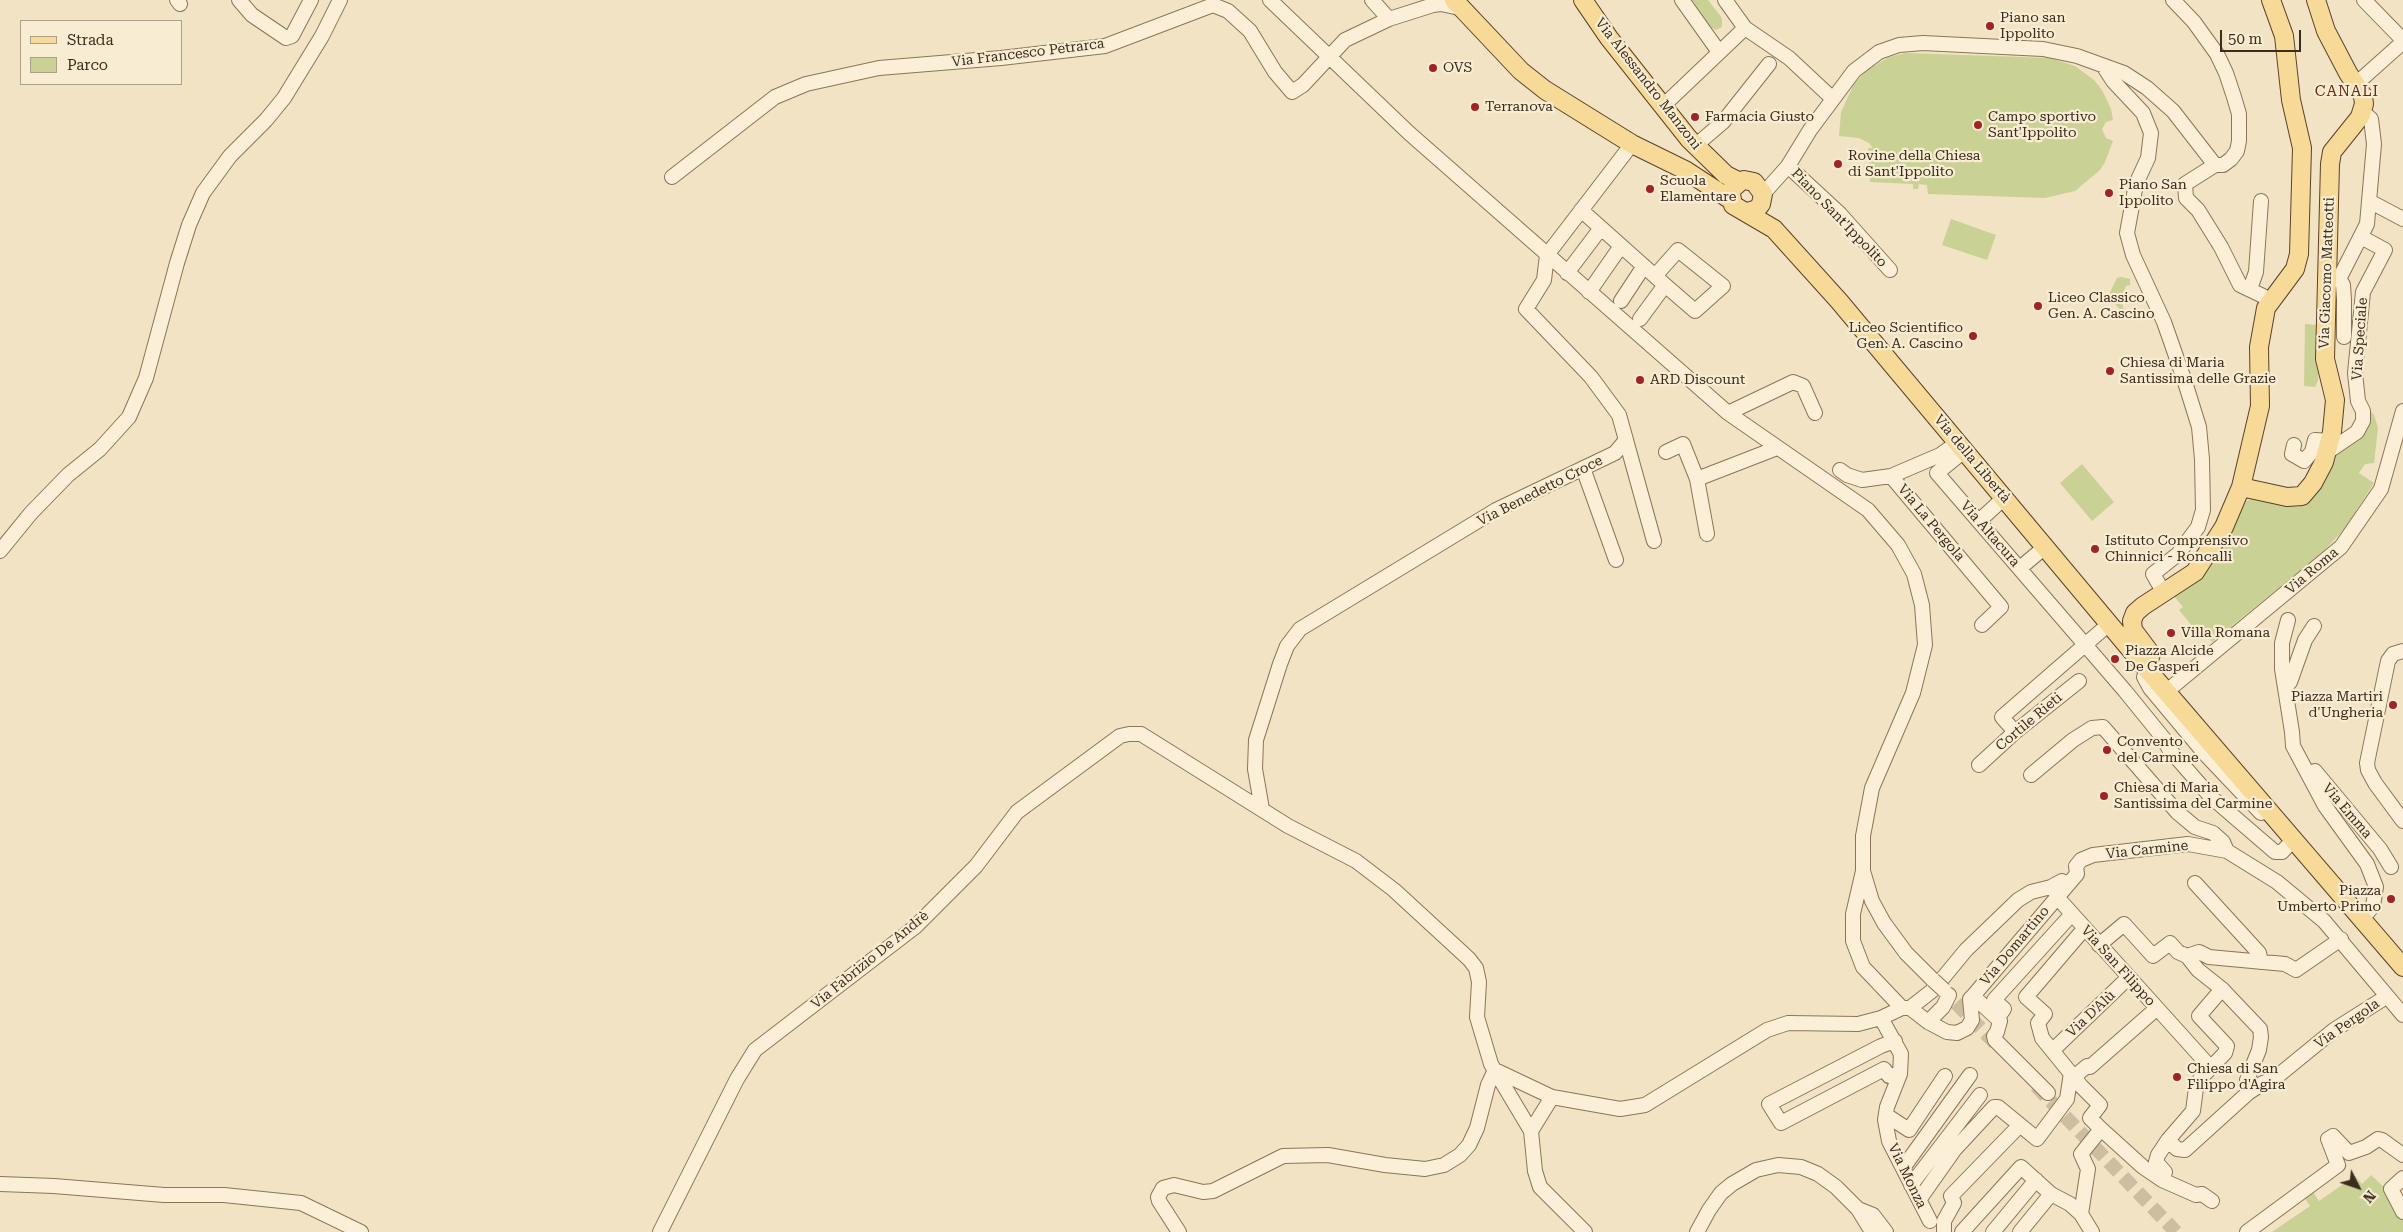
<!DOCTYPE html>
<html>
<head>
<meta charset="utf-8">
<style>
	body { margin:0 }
	#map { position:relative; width:2403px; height:1232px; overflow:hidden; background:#f1e3c3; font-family:"Roboto Serif",serif }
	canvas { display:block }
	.legend { position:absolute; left:20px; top:20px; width:162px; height:65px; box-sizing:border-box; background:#f8edd3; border:1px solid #ada08a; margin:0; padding:6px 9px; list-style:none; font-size:15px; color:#3c2c1d }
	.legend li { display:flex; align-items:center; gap:10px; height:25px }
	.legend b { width:25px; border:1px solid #ada08a }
	.north { position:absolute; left:2333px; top:1162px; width:50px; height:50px; -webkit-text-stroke:4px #f8edd3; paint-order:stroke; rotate:131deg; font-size:14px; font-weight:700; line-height:20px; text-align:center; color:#3c2c1d }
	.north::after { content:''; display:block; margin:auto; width:18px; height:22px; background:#3c2c1d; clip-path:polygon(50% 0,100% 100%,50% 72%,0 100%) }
	.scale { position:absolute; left:2220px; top:30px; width:81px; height:22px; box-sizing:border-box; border:2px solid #3c2c1d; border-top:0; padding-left:6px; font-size:15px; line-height:18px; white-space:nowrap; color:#3c2c1d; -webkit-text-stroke:4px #f8edd3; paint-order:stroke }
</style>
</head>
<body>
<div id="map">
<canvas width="2403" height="1232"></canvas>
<ul class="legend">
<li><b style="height:6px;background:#f7d998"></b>Strada</li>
<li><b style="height:14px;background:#cad195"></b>Parco</li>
</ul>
<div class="north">N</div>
<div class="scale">50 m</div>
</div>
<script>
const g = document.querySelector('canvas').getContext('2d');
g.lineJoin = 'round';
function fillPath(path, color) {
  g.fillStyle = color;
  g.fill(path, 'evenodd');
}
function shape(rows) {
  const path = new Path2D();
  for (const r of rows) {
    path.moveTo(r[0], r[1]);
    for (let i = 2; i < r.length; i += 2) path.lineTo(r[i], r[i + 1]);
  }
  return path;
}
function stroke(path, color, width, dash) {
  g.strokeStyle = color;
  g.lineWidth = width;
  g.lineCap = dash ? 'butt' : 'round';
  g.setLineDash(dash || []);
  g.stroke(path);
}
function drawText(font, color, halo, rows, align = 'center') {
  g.font = font + ' "Roboto Serif",serif';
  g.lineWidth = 4.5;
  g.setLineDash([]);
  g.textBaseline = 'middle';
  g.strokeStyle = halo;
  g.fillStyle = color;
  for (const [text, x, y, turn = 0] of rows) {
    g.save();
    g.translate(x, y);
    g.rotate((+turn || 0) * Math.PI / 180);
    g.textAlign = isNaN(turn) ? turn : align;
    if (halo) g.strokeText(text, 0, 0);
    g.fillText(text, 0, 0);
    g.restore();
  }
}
const green = shape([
	[1689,0,1708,0,1722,18,1722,27,1716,30,1710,27],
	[1906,53,2050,58,2075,66,2094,80,2102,90,2111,109,2113,120,2106,122,2102,129,2106,138,2113,141,2105,162,2100,170,2075,191,2045,198,1928,194,1927,185,1919,184,1918,189,1913,189,1913,184,1870,182,1868,148,1873,148,1869,143,1859,138,1839,136,1841,112,1854,84,1867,70,1889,57],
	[1951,219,1996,235,1987,260,1942,245],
	[2121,277,2130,279,2130,285,2126,286,2121,300,2125,314,2112,301,2110,292,2117,278],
	[2305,324,2319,325,2318,381,2315,387,2304,386],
	[2371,412,2374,415,2378,428,2374,463,2365,464,2359,473,2374,483,2345,528,2324,551,2212,642,2197,624,2193,627,2179,610,2183,607,2172,594,2239,513,2246,501,2256,497,2291,504,2335,453,2363,434,2370,423],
	[2082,464,2114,502,2092,521,2060,483],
	[2371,1175,2386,1189,2403,1218,2403,1232,2272,1232,2310,1206,2304,1197,2313,1192,2319,1201,2355,1176,2362,1184]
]);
const minorTunnel = shape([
	[1956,1003,1999,1047],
	[2036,1086,2176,1232]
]);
const minor = shape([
	[177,0,180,4],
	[239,0,252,15,286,38,292,36,311,0],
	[1270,0,1409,133,1728,413,1868,510,1898,545,1914,574,1922,605,1925,645,1913,693,1872,788,1863,836,1863,871,1872,901,1884,923,1906,953,1933,980],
	[1372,0,1389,19],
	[1682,0,1719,52],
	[1725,0,1745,28,1789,58,1833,99],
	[2364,0,2403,40],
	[2104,67,2113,81,2143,113,2151,133,2148,158,2136,184,2127,233,2133,255,2164,322,2185,382,2199,427,2202,459,2203,510,2198,527,2178,554,2153,574,2164,593],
	[2356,84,2403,42],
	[1663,106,1745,28],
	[1695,146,1723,122,1769,64],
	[2215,165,2185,184,2186,198,2198,210,2221,247,2240,285,2263,296,2270,303],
	[1788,166,1840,214,1890,270],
	[672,177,775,97,806,84,879,68,1001,58,1105,46,1213,5,1228,11,1250,31,1275,72,1292,92,1303,85,1345,40,1389,19,1433,5,1441,4,1464,9],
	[1763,194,1788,166,1810,130,1854,71,1879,52,1899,45,1923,43,2043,49,2077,56,2124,73,2147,88,2173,111,2215,165,2223,165,2231,159,2237,151,2239,141,2239,114,2234,97,2226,73,2217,54,2194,22,2173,0],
	[2369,201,2403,219],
	[1581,210,1665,285,1695,311,1723,286,1678,250,1655,276],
	[1567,273,1601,228],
	[2339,279,2343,285,2344,300,2344,337],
	[2327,280,2339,279,2367,224,2374,144,2371,119,2363,112],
	[2250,289,2256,272,2261,201],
	[1589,292,1621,246],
	[1621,301,1644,266],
	[1640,319,1665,285],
	[1728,413,1793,382,1803,386,1815,413],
	[1626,440,1654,541],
	[1957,443,1940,455,1891,476,2001,607,1982,625],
	[2294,445,2292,454,2304,461,2312,452,2315,440,2330,441],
	[1964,451,1937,473,2125,691,2164,739,2169,749,2210,796,2275,852,2282,852,2294,839],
	[2329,451,2357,432,2363,421,2363,411,2358,401,2355,373,2363,292,2385,250,2361,237],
	[1666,452,1683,444,1697,479,1707,534],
	[1583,468,1616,560],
	[1840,470,1847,475,1862,480,1891,476],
	[1697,479,1777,448],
	[1979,521,2004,498],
	[0,551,31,513,68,475,100,449,129,417,146,378,177,263,189,225,203,193,230,156,266,120,284,98,322,36,340,0],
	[2020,568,2045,547],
	[2288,620,2282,643,2282,669,2292,732,2293,746,2325,806,2367,864,2376,887,2373,906,2363,918],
	[2403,651,2393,654,2388,661,2367,763,2368,770,2375,783,2403,821],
	[2144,677,2150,688,2206,755,2261,813],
	[2285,687,2290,682,2305,640,2314,626],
	[2167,691,2341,547,2381,489,2403,411],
	[2015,732,2002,717,2109,624],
	[1979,765,2015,732,2079,681],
	[2315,771,2380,849,2391,867],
	[2031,775,2073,740,2092,728,2103,727,2177,812,2195,827,2213,833,2223,842,2227,851],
	[1262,809,1255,769,1256,740,1280,664,1287,646,1300,629,1496,510,1615,453,1626,440,1619,415,1591,377,1526,309,1544,280,1547,255,1632,144],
	[1863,871,1853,914,1853,941,1863,967,1902,1008],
	[2195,883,2259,953,2261,962],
	[2056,896,2211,1068],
	[2084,929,2026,997,2045,1014,2038,1023,2042,1038,2081,1086,2100,1105,2090,1118,2101,1129,2143,1167,2162,1180,2196,1195,2202,1194,2212,1201],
	[2099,945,2124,924,2153,956,2170,943,2178,952,2187,956,2199,952,2209,957,2285,964,2296,970,2341,939],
	[2187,956,2198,970,2222,989,2260,1029,2261,1037,2259,1050,2247,1080,2252,1090],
	[1973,996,2077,874,2076,866,2081,860,2093,855,2188,844,2227,851,2277,882,2324,921,2403,1015],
	[1910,1008,1928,1022,1947,1032,1957,1033,1967,1028,1972,1020,1970,999,1973,996,2000,1021,1997,1032,1994,1036,1995,1040,2048,1093],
	[1998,1017,2004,1009,1994,1000,2072,914],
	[1881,1018,1901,1054,1900,1074,1887,1107,1885,1120,1889,1141,1930,1221],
	[1928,1022,1943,1007,1949,995],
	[1895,1041,1881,1046,1769,1104,1781,1123,1884,1069,1889,1076,1900,1074],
	[2053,1050,2128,978],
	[1495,1070,1552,1097,1620,1109,1645,1105,1767,1030,1788,1023,1858,1024,1881,1018,1902,1008,1910,1008,1933,990,1966,950,2018,900,2031,892,2051,887,2062,881,2067,884],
	[2074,1077,2087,1066,2090,1067,2156,1009],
	[1552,1097,1531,1131,1535,1171,1540,1187,1585,1232],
	[1886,1115,1909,1130,1945,1076],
	[2168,1140,2177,1149,2185,1150,2248,1093,2263,1083,2274,1079,2334,1030,2386,997],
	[1903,1168,1970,1075],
	[2403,1178,2391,1189,2403,1212],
	[2162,1180,2165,1172,2156,1162,2158,1155,2168,1140,2193,1111,2196,1088,2200,1079,2225,1053,2227,1046,2199,1016,2222,989],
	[0,1184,54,1186,164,1195,224,1195,301,1203,361,1232],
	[1911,1185,1980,1095],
	[1919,1200,1955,1149,1994,1107,1998,1107,2037,1139,2067,1099,2071,1073],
	[1858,1209,1873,1215,1886,1232],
	[660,1232,737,1079,755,1050,915,927,976,866,1017,812,1120,736,1129,734,1141,734,1288,826,1356,861,1394,890,1469,959,1476,968,1479,982,1477,1017,1491,1064,1531,1131],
	[1179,1232,1159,1201,1158,1197,1163,1188,1174,1185,1203,1192,1213,1191,1283,1156,1328,1155,1385,1165,1425,1169,1444,1165,1460,1155,1469,1145,1477,1128,1488,1085,1495,1070],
	[1697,1232,1709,1210,1721,1193,1732,1184,1756,1170,1778,1165,1801,1167,1818,1174,1836,1187,1858,1209,1872,1232],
	[1944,1232,1944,1221,1954,1203,1951,1196,2020,1125],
	[1962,1232,2021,1167,2051,1194,2070,1204,2081,1214],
	[1993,1232,2036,1180],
	[2020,1232,2051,1194],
	[2092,1232,2081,1214,2088,1169,2081,1154,2101,1129],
	[2247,1232,2338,1165,2328,1139,2333,1136,2349,1153,2366,1147,2378,1139,2382,1140,2403,1155]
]);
const major = shape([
	[1454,0,1521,71,1545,90,1632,144,1685,170,1731,200],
	[1583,0,1609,38,1689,139,1726,175,1740,182],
	[1747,212,1757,209,1761,204,1763,194,1754,182,1744,180,1740,182,1732,189,1731,194,1733,205,1774,229,1839,301,2146,668,2403,967],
	[2241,487,2287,497,2302,496,2313,483,2324,462,2332,432,2335,400,2325,359,2330,164,2332,152,2360,117,2364,104,2363,96,2348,73,2326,31,2316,0],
	[2146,668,2151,654,2133,630,2132,621,2135,613,2143,606,2195,572,2224,527,2241,487,2260,406,2259,347,2266,308,2295,269,2299,254,2302,148,2291,100,2284,36,2271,0]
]);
const minorBridge = shape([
	[1933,980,1944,990]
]);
const markers = [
	[1990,26,5,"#a12325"],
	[1433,68,5,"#a12325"],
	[1475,107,5,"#a12325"],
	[1695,117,5,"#a12325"],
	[1978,125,5,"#a12325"],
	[1838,164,5,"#a12325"],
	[1650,189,5,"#a12325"],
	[2109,193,5,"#a12325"],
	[2038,306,5,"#a12325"],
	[1973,336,5,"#a12325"],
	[2110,371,5,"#a12325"],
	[1640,380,5,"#a12325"],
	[2095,549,5,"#a12325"],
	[2171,633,5,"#a12325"],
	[2115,659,5,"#a12325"],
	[2393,705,5,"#a12325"],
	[2107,750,5,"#a12325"],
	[2104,796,5,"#a12325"],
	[2391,899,5,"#a12325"],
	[2177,1077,5,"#a12325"]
];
const poiNames = [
	["Piano san",2000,18],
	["Ippolito",2000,34],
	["OVS",1443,68],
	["Terranova",1485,107],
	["Farmacia Giusto",1705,117],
	["Campo sportivo",1988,117],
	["Sant'Ippolito",1988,133],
	["Rovine della Chiesa",1848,156],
	["di Sant'Ippolito",1848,172],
	["Scuola",1660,181],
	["Elamentare",1660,197],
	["Piano San",2119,185],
	["Ippolito",2119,201],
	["Liceo Classico",2048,298],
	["Gen. A. Cascino",2048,314],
	["Liceo Scientifico",1963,328,"right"],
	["Gen. A. Cascino",1963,344,"right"],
	["Chiesa di Maria",2120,363],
	["Santissima delle Grazie",2120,379],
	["ARD Discount",1650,380],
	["Istituto Comprensivo",2105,541],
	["Chinnici - Roncalli",2105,557],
	["Villa Romana",2181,633],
	["Piazza Alcide",2125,651],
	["De Gasperi",2125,667],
	["Piazza Martiri",2383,697,"right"],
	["d'Ungheria",2383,713,"right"],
	["Convento",2117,742],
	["del Carmine",2117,758],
	["Chiesa di Maria",2114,788],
	["Santissima del Carmine",2114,804],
	["Piazza",2381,891,"right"],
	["Umberto Primo",2381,907,"right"],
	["Chiesa di San",2187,1069],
	["Filippo d'Agira",2187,1085]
];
const streetNames = [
	["Via Francesco Petrarca",1028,53,-7],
	["Via Alessandro Manzoni",1648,84,52],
	["Piano Sant'Ippolito",1839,218,46],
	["Via Giacomo Matteotti",2327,273,-88],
	["Via Speciale",2360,339,-86],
	["Via della Libertà",1972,459,50],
	["Via Benedetto Croce",1540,491,-27],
	["Via La Pergola",1931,523,50],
	["Via Altacura",1990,534,49],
	["Via Roma",2312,571,-40],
	["Cortile Rieti",2029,722,-40],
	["Via Emma",2347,811,49],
	["Via Carmine",2147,850,-6],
	["Via Domartino",2015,946,-50],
	["Via Fabrizio De Andrè",870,960,-39],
	["Via San Filippo",2118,966,48],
	["Via D'Alù",2091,1014,-43],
	["Via Pergola",2347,1024,-35],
	["Via Monza",1907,1176,64]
];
const neighbourhoodNames = [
	["CANALI",2347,92]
];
fillPath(green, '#cad195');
stroke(minorTunnel, '#cdbea2', 14, [14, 7]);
stroke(minor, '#8d7458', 16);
stroke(major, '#5b422c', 20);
stroke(minor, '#fbf0d7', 14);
stroke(major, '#f7d998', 18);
stroke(minorBridge, '#8d7458', 16, []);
stroke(minorBridge, '#fbf0d7', 14);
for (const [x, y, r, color] of markers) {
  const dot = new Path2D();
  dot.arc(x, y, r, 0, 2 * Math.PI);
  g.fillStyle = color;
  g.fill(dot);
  stroke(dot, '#f8edd3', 2);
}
drawText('14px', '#3c2c1d', '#f8edd3', poiNames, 'left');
drawText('14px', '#3c2c1d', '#f8edd3', streetNames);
g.letterSpacing = '1px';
drawText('15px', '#6c2a19', '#f8edd3', neighbourhoodNames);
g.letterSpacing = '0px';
</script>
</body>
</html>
